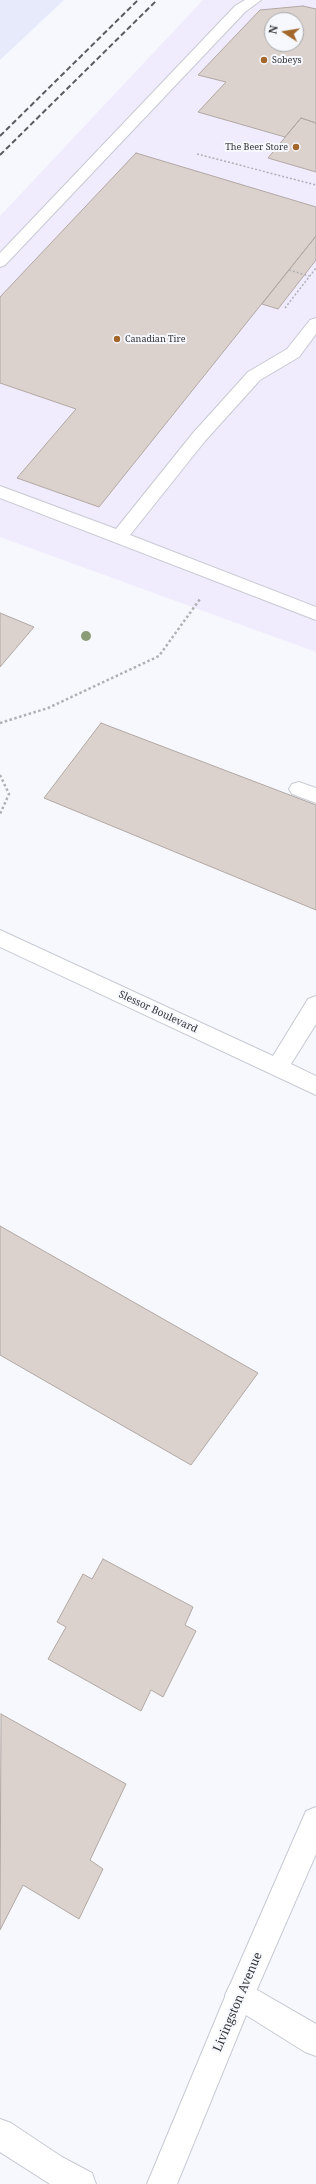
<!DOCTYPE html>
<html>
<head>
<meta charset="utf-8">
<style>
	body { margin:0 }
	#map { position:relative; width:316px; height:2184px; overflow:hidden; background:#f6f8fd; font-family:"Noto Serif",serif }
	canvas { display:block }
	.north { position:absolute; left:264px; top:12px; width:40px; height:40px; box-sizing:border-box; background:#f6f8fd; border:1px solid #a8a9ad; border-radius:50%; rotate:282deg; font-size:11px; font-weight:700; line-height:16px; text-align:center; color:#323336 }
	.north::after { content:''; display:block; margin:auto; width:14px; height:18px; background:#a3662b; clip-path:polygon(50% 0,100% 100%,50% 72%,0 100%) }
</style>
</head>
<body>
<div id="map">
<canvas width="316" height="2184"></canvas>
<div class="north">N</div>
</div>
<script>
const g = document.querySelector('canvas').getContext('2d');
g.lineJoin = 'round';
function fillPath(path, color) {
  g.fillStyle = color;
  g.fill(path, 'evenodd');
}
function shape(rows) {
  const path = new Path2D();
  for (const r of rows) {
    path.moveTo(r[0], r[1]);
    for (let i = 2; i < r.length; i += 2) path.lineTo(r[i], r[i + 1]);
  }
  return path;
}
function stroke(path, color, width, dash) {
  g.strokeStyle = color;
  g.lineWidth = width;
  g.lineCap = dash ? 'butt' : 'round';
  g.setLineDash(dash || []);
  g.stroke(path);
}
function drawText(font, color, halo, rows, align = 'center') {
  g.font = font + ' "Noto Serif",serif';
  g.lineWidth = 4;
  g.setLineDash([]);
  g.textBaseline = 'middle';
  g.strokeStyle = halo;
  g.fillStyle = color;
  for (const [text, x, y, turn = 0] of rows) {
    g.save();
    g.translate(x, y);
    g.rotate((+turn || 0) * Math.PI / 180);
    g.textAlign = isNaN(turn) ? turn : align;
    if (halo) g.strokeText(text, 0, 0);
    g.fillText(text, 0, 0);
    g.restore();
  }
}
const commercial = shape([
	[203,0,316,0,316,652,0,537,0,216],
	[272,20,296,20,296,44,272,44]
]);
const built = shape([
	[0,0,64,0,0,60]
]);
const building = shape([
	[303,6,316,9,316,123,301,118,285,137,198,112,226,82,198,75,260,10,303,6],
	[272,20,296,20,296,44,272,44,272,20],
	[301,118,316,123,316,172,268,158,301,118],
	[136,153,316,207,316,236,99,507,17,478,76,409,0,383,0,297,136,153],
	[316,236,316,260,278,309,262,304,316,236],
	[0,613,34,627,0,667,0,613],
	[101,723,316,805,316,910,44,798,101,723],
	[0,1226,258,1373,191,1465,0,1355,0,1226],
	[103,1559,193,1607,185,1625,196,1631,163,1697,151,1690,141,1711,48,1659,66,1627,57,1622,83,1574,92,1579,103,1559],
	[1,1714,126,1784,90,1860,103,1869,79,1919,23,1885,0,1930,1,1714]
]);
const pathFar1 = shape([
	[197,154,316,185],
	[289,270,309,276],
	[285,308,316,268]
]);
const path = shape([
	[0,723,48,708,159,656,200,599],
	[0,775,9,794,0,814]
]);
const minor = shape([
	[245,0,261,0,245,12,5,265,0,267,0,253,235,6,245,0],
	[316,318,316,334,299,357,260,380,205,441,130,535,316,607,316,620,0,498,0,486,116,529,193,433,248,372,287,349,310,320,316,318],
	[299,782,316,788,316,803,292,794,289,789,292,784,299,782],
	[0,930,273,1056,308,999,316,996,316,1024,291,1064,316,1076,316,1095,0,947,0,930],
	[240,1980,316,2024,316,2056,305,2052,230,2005,225,1995,230,1985,240,1980],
	[0,2119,11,2123,62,2157,92,2173,96,2184,50,2184,0,2152,0,2119]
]);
const major = shape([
	[316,1807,316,1854,251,2003,177,2184,147,2184,230,1985,306,1811,316,1807]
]);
const rail = shape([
	[0,136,138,0],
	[0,155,157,0]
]);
const trees = [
	[86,636]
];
const markers = [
	[264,60,4,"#a3662b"],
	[296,147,4,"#a3662b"],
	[117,339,4,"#a3662b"]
];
const farPoinames = [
	["Sobeys",272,60],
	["The Beer Store",288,147,"right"],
	["Canadian Tire",125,339]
];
const streetNames = [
	["Slessor Boulevard",158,1012,25]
];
const nearStreetnames = [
	["Livingston Avenue",238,2002,-67]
];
fillPath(commercial, '#f0ebfd');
fillPath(built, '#e7eafb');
fillPath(building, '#dbd1cd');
stroke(building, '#b2a8a4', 1);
stroke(minor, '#c7cad3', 2);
stroke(major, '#c7cad3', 2);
stroke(pathFar1, '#afb1b5', 1.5, [2, 2]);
stroke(path, '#afb1b5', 2.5, [2.5, 2.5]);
fillPath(minor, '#fff');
fillPath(major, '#fff');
stroke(rail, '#5b5c5f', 2, [5.5, 3]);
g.fillStyle = '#8b9d77';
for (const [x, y] of trees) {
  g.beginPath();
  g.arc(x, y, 5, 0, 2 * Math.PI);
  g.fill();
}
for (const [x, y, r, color] of markers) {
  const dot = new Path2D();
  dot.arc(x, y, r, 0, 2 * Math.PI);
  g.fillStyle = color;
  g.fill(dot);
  stroke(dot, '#f6f8fd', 1.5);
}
drawText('9px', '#323336', '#f6f8fd', farPoinames, 'left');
drawText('10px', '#323336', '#f6f8fd', streetNames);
drawText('12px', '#323336', '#f6f8fd', nearStreetnames);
</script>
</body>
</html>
